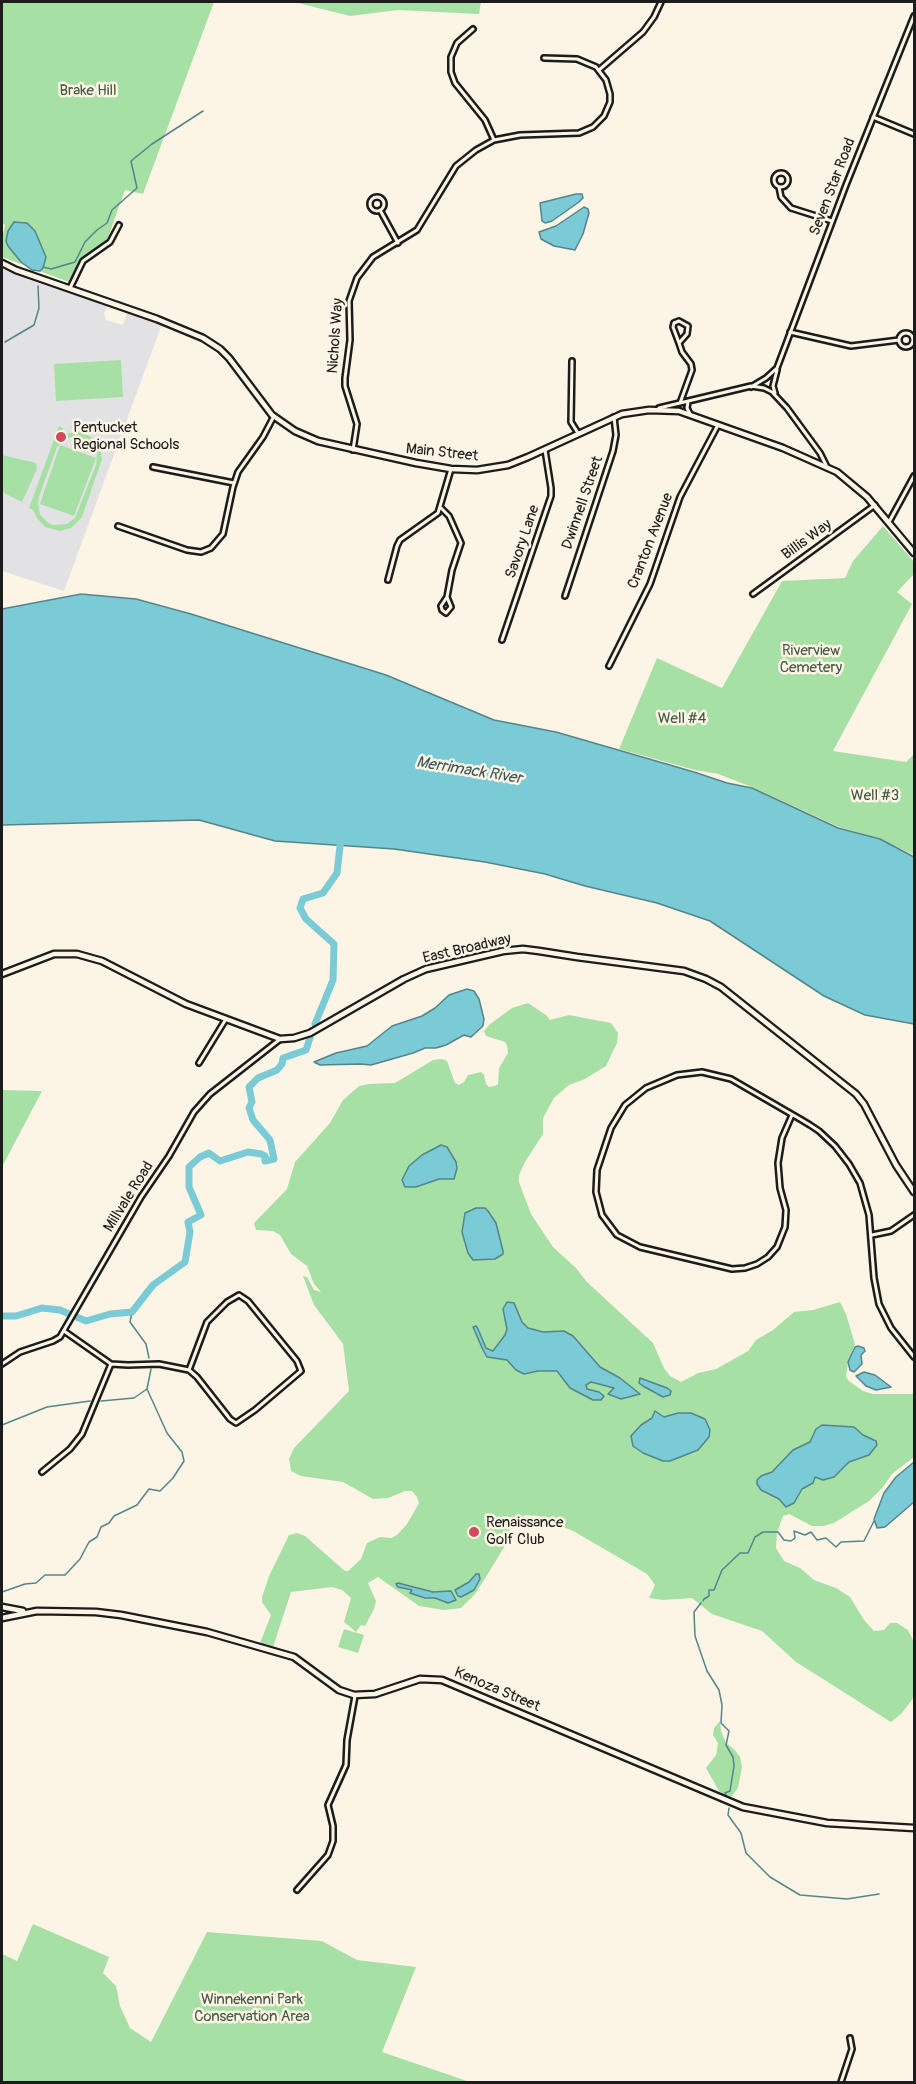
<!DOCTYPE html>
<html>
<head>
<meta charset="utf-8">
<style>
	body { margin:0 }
	#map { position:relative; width:916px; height:2084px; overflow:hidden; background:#fcf5e5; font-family:Pangolin,sans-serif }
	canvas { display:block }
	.frame { position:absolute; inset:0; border:3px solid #1c1c1c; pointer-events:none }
</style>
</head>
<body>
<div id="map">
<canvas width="916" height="2084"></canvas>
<div class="frame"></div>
</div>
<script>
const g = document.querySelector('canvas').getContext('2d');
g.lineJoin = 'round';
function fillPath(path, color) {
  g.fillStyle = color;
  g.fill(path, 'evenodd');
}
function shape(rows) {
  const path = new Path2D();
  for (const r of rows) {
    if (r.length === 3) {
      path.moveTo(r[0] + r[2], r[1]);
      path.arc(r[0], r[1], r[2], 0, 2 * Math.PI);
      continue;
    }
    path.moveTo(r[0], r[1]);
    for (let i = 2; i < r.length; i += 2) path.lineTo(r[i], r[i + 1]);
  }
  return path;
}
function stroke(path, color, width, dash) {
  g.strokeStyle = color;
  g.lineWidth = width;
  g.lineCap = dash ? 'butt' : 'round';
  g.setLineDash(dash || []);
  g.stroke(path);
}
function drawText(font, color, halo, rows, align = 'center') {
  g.font = font + ' Pangolin,sans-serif';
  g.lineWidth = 5;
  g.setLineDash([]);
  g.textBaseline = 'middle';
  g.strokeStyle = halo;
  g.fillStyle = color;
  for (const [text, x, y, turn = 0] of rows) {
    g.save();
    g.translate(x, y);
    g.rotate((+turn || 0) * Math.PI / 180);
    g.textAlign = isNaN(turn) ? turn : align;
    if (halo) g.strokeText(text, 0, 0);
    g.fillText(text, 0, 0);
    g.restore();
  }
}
const built = shape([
	[2,269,35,282,108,305,104,313,106,320,123,325,127,312,162,324,64,591,2,571]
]);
const green = shape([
	[2,2,214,2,143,194,125,190,107,240,80,259,69,282,2,257,2,238,5,225,2,223],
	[294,2,481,2,479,14,398,10,350,16],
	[121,360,123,397,56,401,54,364],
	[59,426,63,428,61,435,79,431,93,438,100,447,102,459,82,517,71,528,60,531,45,527,37,518,33,510,29,508],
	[78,436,87,440,93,445,97,454,96,465,75,518,67,524,53,525,47,522,40,514,38,504,39,497,57,447,67,438],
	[60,445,96,458,74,516,40,504],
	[2,455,36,463,37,469,22,502,4,493,2,488],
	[883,526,914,562,914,574,897,592,912,604,833,751,906,762,914,754,914,855,878,838,839,827,752,787,718,774,695,770,619,749,657,658,722,688,782,581,845,578,853,561],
	[528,1003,546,1015,550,1020,569,1015,611,1023,618,1033,617,1043,606,1066,585,1079,569,1085,554,1098,543,1118,543,1134,525,1162,519,1175,519,1182,531,1214,553,1247,576,1268,586,1281,653,1343,664,1368,670,1376,681,1382,698,1373,716,1369,748,1351,756,1340,773,1330,794,1312,813,1310,840,1302,846,1314,855,1344,848,1362,846,1377,849,1381,863,1391,873,1394,914,1394,914,1457,892,1474,883,1487,869,1501,834,1523,823,1526,812,1526,789,1514,783,1516,777,1533,776,1548,784,1561,800,1568,814,1580,836,1588,850,1597,864,1620,874,1631,884,1630,890,1623,897,1623,908,1630,914,1642,914,1697,902,1713,891,1722,796,1662,762,1631,712,1614,692,1598,663,1600,649,1598,655,1585,647,1574,575,1532,539,1516,525,1515,510,1529,506,1544,489,1572,475,1594,461,1608,444,1610,419,1606,378,1577,368,1583,376,1601,374,1609,365,1626,361,1625,356,1632,344,1622,351,1598,342,1590,332,1587,291,1592,273,1647,260,1643,271,1615,262,1602,262,1597,269,1576,289,1535,297,1533,305,1536,345,1571,348,1571,361,1559,367,1543,380,1537,391,1538,397,1535,407,1524,419,1503,417,1497,412,1491,405,1491,388,1498,373,1499,343,1482,301,1476,291,1471,289,1459,294,1448,349,1391,343,1344,314,1305,303,1276,307,1277,314,1290,321,1292,314,1284,307,1266,291,1254,280,1235,273,1231,256,1230,254,1223,287,1189,295,1162,330,1123,343,1100,359,1086,369,1084,395,1083,433,1060,442,1059,447,1061,455,1083,459,1085,464,1082,468,1075,481,1072,484,1075,486,1084,489,1087,495,1086,498,1084,499,1068,508,1053,507,1046,505,1042,486,1036,484,1031,490,1024,512,1008],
	[2,1090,42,1091,2,1167],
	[344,1629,364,1635,358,1653,338,1647],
	[720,1721,721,1731,726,1743,734,1749,740,1757,742,1767,738,1788,732,1796,727,1797,719,1791,706,1768,716,1755,718,1743,713,1735,714,1728],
	[33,1924,109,1957,103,1973,116,1986,120,2006,130,2028,151,2042,207,1932,322,1941,357,1960,416,1967,382,2052,470,2082,2,2082,2,1954,17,1961]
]);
const water = shape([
	[576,194,582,194,583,198,579,202,552,221,545,223,542,221,540,203,576,194],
	[584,207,588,209,589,213,583,234,575,250,554,246,541,239,539,232,556,226,584,207],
	[14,222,27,223,35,231,46,257,43,268,40,271,32,270,21,262,8,246,6,241,8,231,14,222],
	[81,594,136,599,191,614,386,675,494,720,556,732,694,772,727,783,752,788,838,828,880,839,914,857,914,1024,865,1015,824,996,710,921,657,903,585,886,545,874,485,862,394,849,275,841,199,820,2,825,2,609,81,594],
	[467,989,474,991,479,999,484,1019,483,1026,471,1037,464,1035,446,1045,436,1048,425,1048,413,1053,371,1065,360,1064,320,1065,314,1062,336,1053,367,1046,392,1026,422,1016,435,1008,449,995,467,989],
	[441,1145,447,1147,456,1162,457,1168,454,1179,439,1179,416,1187,405,1187,402,1180,409,1166,422,1155,441,1145],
	[476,1208,485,1208,488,1211,496,1223,503,1251,503,1254,495,1259,473,1260,468,1253,462,1232,465,1213,476,1208],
	[507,1302,514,1303,522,1322,528,1328,543,1332,564,1331,573,1336,600,1367,620,1378,640,1394,621,1399,608,1394,614,1388,591,1382,586,1385,587,1389,599,1392,604,1396,601,1400,593,1400,570,1388,557,1371,538,1371,524,1374,516,1370,507,1360,487,1357,483,1350,473,1327,476,1326,478,1329,486,1348,493,1351,505,1335,507,1329,503,1309,507,1302],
	[858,1346,864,1348,865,1351,861,1355,862,1364,854,1372,850,1370,848,1362,855,1347,858,1346],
	[864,1372,875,1375,891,1387,876,1390,866,1386,856,1376,864,1372],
	[640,1378,667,1388,671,1391,670,1395,663,1397,643,1386,639,1383,640,1378],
	[655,1411,664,1417,678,1413,691,1413,705,1419,710,1430,709,1437,698,1450,670,1461,663,1461,643,1453,633,1446,631,1436,641,1425,652,1418,655,1411],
	[822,1425,854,1427,863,1435,876,1441,877,1445,869,1455,849,1462,834,1477,823,1480,815,1477,813,1483,802,1489,794,1503,786,1507,779,1499,761,1490,757,1484,757,1480,761,1476,772,1472,793,1450,810,1442,816,1429,822,1425],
	[914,1462,914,1502,885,1527,877,1528,874,1519,884,1493,896,1477,914,1462],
	[476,1574,479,1574,480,1579,474,1590,461,1597,458,1596,455,1590,469,1582,476,1574],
	[398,1583,433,1592,451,1591,456,1600,448,1603,435,1598,425,1598,410,1593,412,1590,398,1587,396,1584,398,1583]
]);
const stream = shape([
	[43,267,51,269,75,262,85,242,97,230,107,223,112,210,137,188,131,161,152,144,203,111],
	[5,342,34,325,39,308,38,286],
	[2,550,2,561],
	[132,1312,130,1322,146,1344,149,1358],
	[101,1401,134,1398,147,1389],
	[2,1425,47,1407,90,1401],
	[2,1592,25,1584,36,1583,45,1575,65,1575,80,1559,89,1542,97,1537,101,1527,109,1523,114,1516,137,1505,149,1489,160,1491,173,1478,184,1461,182,1452,167,1433,147,1389,151,1369],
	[703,1601,704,1599,709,1596,709,1590,714,1590,722,1570,740,1553,748,1553,755,1537,763,1532,778,1532,784,1540,791,1541,795,1538,794,1531,805,1535,811,1532,817,1540,826,1538,836,1547,841,1542,864,1541,874,1521],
	[701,1603,694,1612,695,1636,707,1671,719,1690,722,1705,721,1723,729,1731,726,1745,733,1757,734,1766,730,1791,725,1793,726,1796],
	[729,1808,728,1815,741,1833,746,1853,770,1877,800,1895,847,1899,879,1894]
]);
const river = shape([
	[315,1024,333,980,334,944,306,919,300,908,303,899,323,893,337,873,341,837],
	[2,1316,16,1316,42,1308,60,1310,86,1321,110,1314,132,1312,153,1285,185,1262,190,1232,188,1222,201,1215,189,1187,189,1167,200,1157,209,1153,220,1161,248,1152,261,1154,265,1156,265,1161,274,1159,270,1140,253,1120,249,1108,252,1102,249,1087,258,1078,277,1070,282,1064,283,1058,306,1050,310,1038]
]);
const street = shape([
	[473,29,457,43,451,57,451,72,455,83,485,120,494,140,520,135,579,133,593,127,604,116,610,102,610,94,606,80,596,67,577,59,544,58],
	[599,70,643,32,654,17,661,2],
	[873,117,914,134],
	[781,180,7],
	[779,187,781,197,791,208,832,221],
	[377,204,7],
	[380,210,398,243],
	[70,288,83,261,110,242,119,225],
	[790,332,851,346,899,340],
	[906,340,7],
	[679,343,673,327,674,323,679,321,688,326,687,334,679,343,682,352,691,364,692,370,680,403],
	[572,361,571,422,578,433],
	[751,387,766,378,777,368,846,185,914,16],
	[775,393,773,386,777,370],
	[688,402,687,408,690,414],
	[659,408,751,386,764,388,772,392,787,408,820,453,826,465],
	[353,450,357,424,345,386,345,378,350,340,349,301,357,278,373,257,417,230,456,166,476,150,494,140],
	[153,467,234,483],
	[441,508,449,516,461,543,452,570,447,597,441,606,442,610,446,613,451,607,447,597],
	[889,522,914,476],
	[118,526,187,550,201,552,211,548,223,534,233,487,238,472,263,437,274,416],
	[388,580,397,546,400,540,438,513,451,469],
	[753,594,875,505],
	[565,596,613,451,616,435,614,417],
	[502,640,551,496,551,488,545,450],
	[609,666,650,584,680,497,718,425],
	[199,1063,226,1019],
	[792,1115,782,1138,778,1163,780,1188,786,1210,785,1227,777,1247,768,1257,757,1264,745,1268,732,1269,640,1247,617,1235,602,1215,596,1192,597,1170,611,1128,625,1105,646,1088,677,1075,702,1072,727,1078,731,1079,800,1119,810,1125,819,1131,835,1146,849,1164,860,1183,869,1215,874,1278,879,1304,891,1328,914,1357],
	[872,1235,891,1231,914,1215],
	[64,1331,111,1364,128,1365,159,1364,189,1370,207,1322,227,1302,239,1295,248,1301,297,1361,301,1371,255,1410,236,1423,230,1419,197,1377,189,1370],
	[2,1364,20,1352,53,1341,60,1337,141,1197,169,1156,194,1112,210,1094,279,1040],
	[42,1472,70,1449,82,1434,111,1364],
	[297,1890,328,1855,333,1841,333,1826,328,1805,346,1765,347,1740,355,1696],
	[841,2082,852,2049,850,2038]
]);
const secondary = shape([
	[2,263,16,270,157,319,203,338,220,349,229,358,272,415,295,431,318,441,416,463,451,469,477,470,508,465,528,457,622,414,649,410,679,411,783,448,837,472,867,497,914,553],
	[2,974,54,954,77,954,102,961,186,1004,280,1039,294,1038,310,1033,404,979,426,969,503,951,523,949,539,951,577,957,684,971,706,979,721,987,856,1094,864,1104,896,1165,914,1192],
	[2,1607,23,1611],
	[2,1618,37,1611,96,1612,121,1615,207,1632,294,1657,339,1690,354,1695,375,1694,420,1679,442,1680,743,1807,827,1823,914,1828]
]);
const markers = [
	[61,437,6,"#d1495b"],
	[474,1532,6,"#d1495b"]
];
const parkNames = [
	["Brake Hill",88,91],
	["Riverview",811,651],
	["Cemetery",811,668],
	["Well #4",682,719],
	["Well #3",875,796],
	["Winnekenni Park",252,2000],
	["Conservation Area",252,2017]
];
const streetNames = [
	["Seven Star Road",833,187,-69],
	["Nichols Way",336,336,-86],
	["Main Street",442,453,6],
	["Dwinnell Street",583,503,-71],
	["Billis Way",807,540,-36],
	["Cranton Avenue",651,541,-69],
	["Savory Lane",523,542,-71],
	["East Broadway",467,949,-13],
	["Millvale Road",129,1197,-58],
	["Kenoza Street",497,1690,23]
];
const poiNames = [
	["Pentucket",73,428],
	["Regional Schools",73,445],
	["Renaissance",486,1523],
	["Golf Club",486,1540]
];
const waterNames = [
	["Merrimack River",469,771,9]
];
fillPath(built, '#e2e2e5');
fillPath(green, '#a7e0a5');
fillPath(water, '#7acbd5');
stroke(water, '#54858b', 1.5);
stroke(stream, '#54858b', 1.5);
stroke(river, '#7acbd5', 7);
stroke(street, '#1c1c1c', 8);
stroke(secondary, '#1c1c1c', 9);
stroke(street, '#fcf5e5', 3);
stroke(secondary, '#fcf5e5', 4.5);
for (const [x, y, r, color] of markers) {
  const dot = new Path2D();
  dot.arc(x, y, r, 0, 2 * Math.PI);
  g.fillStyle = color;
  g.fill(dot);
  stroke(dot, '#fcf5e5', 2);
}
drawText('15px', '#465745', '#fcf5e5', parkNames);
drawText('15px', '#1c1c1c', '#fcf5e5', streetNames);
drawText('15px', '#1c1c1c', '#fcf5e5', poiNames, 'left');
drawText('italic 16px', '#3d595d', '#fcf5e5', waterNames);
</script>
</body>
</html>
